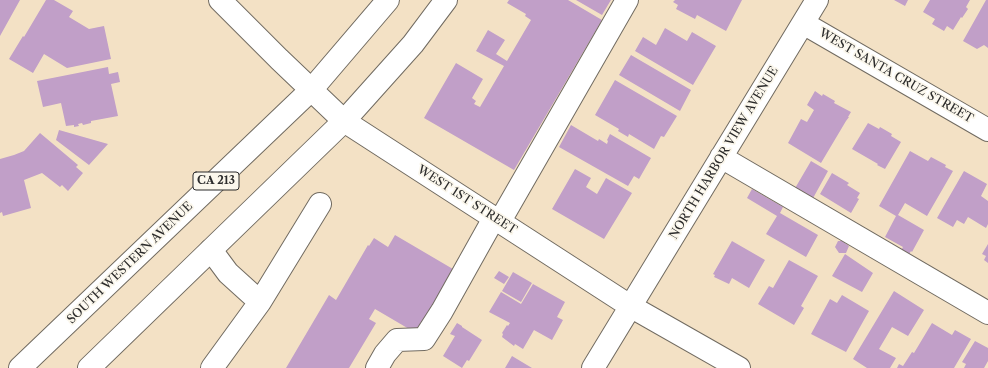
<!DOCTYPE html>
<html>
<head>
<meta charset="utf-8">
<style>
	body { margin:0 }
	canvas { display:block; background:#f3e1c5 }
</style>
</head>
<body>
<canvas width="988" height="368"></canvas>
<script>
const g = document.querySelector('canvas').getContext('2d');
g.lineJoin = 'round';
function fillPath(path, color) {
  g.fillStyle = color;
  g.fill(path, 'evenodd');
}
function shape(rows) {
  const path = new Path2D();
  for (const r of rows) {
    path.moveTo(r[0], r[1]);
    for (let i = 2; i < r.length; i += 2) path.lineTo(r[i], r[i + 1]);
  }
  return path;
}
function stroke(path, color, width, dash) {
  g.strokeStyle = color;
  g.lineWidth = width;
  g.lineCap = dash ? 'butt' : 'round';
  g.setLineDash(dash || []);
  g.stroke(path);
}
function drawText(font, color, halo, rows, align = 'center') {
  g.font = font + ' "Libre Caslon Text",serif';
  g.lineWidth = 3.5;
  g.setLineDash([]);
  g.textBaseline = 'middle';
  g.strokeStyle = halo;
  g.fillStyle = color;
  for (const [text, x, y, turn = 0] of rows) {
    g.save();
    g.translate(x, y);
    g.rotate((+turn || 0) * Math.PI / 180);
    g.textAlign = isNaN(turn) ? turn : align;
    if (halo) g.strokeText(text, 0, 0);
    g.fillText(text, 0, 0);
    g.restore();
  }
}
const building = shape([
	[0,0,20,0,0,36],
	[46,0,54,0,73,11,69,17,89,29,104,26,111,59,67,68,44,54,33,73,9,59,23,36,24,37],
	[509,0,568,0,602,20,514,170,424,118,456,63,483,79,472,98,476,101,474,104,480,107,504,66,476,51,488,30,505,40,496,54,507,61,531,20,525,16,526,14,507,3],
	[576,0,611,0,602,15],
	[675,0,742,0,726,31,697,15,695,19,676,9,678,5,673,2],
	[894,0,908,0,905,6],
	[930,0,970,0,966,7,968,9,962,18,961,17,953,30,947,26,944,31,932,24,935,19,923,12],
	[986,0,988,0,988,48,984,45,977,49,963,41],
	[665,28,687,41,692,32,716,46,693,85,635,51,643,37,656,45],
	[631,55,691,90,680,111,619,75],
	[108,67,109,74,118,72,120,82,111,84,118,116,91,121,91,123,83,125,82,123,78,124,79,126,74,127,74,125,66,126,61,103,43,107,37,81],
	[615,80,677,116,664,137,661,136,654,149,629,134,628,137,618,131,619,129,595,115],
	[815,91,822,96,823,94,835,101,834,103,851,112,848,117,849,117,846,121,821,163,788,143,801,119,807,122,814,110,807,105],
	[868,123,879,129,880,127,892,134,891,136,901,142,885,169,877,165,878,164,852,149],
	[571,125,598,141,599,139,607,144,608,141,607,140,610,134,651,158,639,179,634,176,628,186,559,147],
	[59,130,108,144,89,165,56,140],
	[40,133,78,165,76,167,83,173,68,191,62,185,60,187,42,173,24,180,31,208,3,216,2,212,0,213,0,159,14,155,24,151],
	[910,151,928,161,931,157,946,165,945,167,953,171,927,216,905,203,898,215,924,230,912,252,911,251,908,256,900,252,903,247,885,237,896,216,879,206],
	[811,161,828,171,812,200,794,190],
	[575,169,591,178,586,187,597,194,606,178,632,193,604,239,552,209],
	[964,171,987,184,981,196,988,201,988,224,986,228,968,217,964,224,957,220,953,227,937,218],
	[832,173,849,183,847,185,860,193,857,198,859,199,851,213,820,194],
	[752,189,783,207,780,213,818,235,806,257,766,234,777,216,747,198],
	[395,235,458,272,421,336,375,309,369,319,376,323,349,368,286,368,329,295,336,300,368,245,369,246,374,238,388,247],
	[732,241,765,260,749,288,732,278,729,284,714,277,715,275,713,274],
	[838,241,842,241,849,246,846,253,839,253,835,247],
	[988,244,988,263,984,260,986,256,982,254],
	[845,254,873,273,862,292,832,276],
	[789,260,818,276,801,306,804,308,794,325,758,304,769,286,773,288],
	[499,271,509,277,504,284,494,278],
	[513,272,532,283,521,302,502,291],
	[533,284,565,302,557,317,563,320,552,340,534,330,523,349,515,344,514,346,502,337,503,334,502,333,507,325,508,326,510,323,489,312,501,292,521,304],
	[894,291,924,310,908,336,892,327,879,349,896,358,890,368,867,368,853,359],
	[842,295,869,311,846,352,811,334,830,299,837,303],
	[457,323,462,326,462,327,482,340,469,361,467,360,462,368,443,356,455,336,450,334],
	[932,323,952,335,955,330,971,339,954,368,897,368,899,364,903,366,912,352,914,353],
	[975,341,988,348,988,361,984,368,964,368,966,364,962,362],
	[512,356,532,368,505,368]
]);
const minor = shape([
	[220,0,279,59,344,121,630,306,739,368],
	[803,23,988,130],
	[721,157,988,313],
	[500,221,627,0],
	[211,250,228,273,260,302],
	[212,368,260,302,320,204],
	[377,368,385,354,397,340,424,339,442,311,494,218],
	[593,368,817,0]
]);
const major = shape([
	[20,368,312,89,388,0],
	[89,368,344,121,413,44,446,0]
]);
const shields = [
	[216,181,46]
];
const shieldNames = [
	["CA 213",216,181]
];
const streetNames = [
	["WEST SANTA CRUZ STREET",896,76,30],
	["NORTH HARBOR VIEW AVENUE",724,153,-59],
	["WEST 1ST STREET",467,200,33],
	["SOUTH WESTERN AVENUE",130,263,-44]
];
fillPath(building, '#c19fc8');
stroke(minor, '#716b61', 24);
stroke(major, '#716b61', 24);
stroke(minor, '#fff', 22);
stroke(major, '#fff', 22);
for (const [x, y, w] of shields) {
  const box = new Path2D();
  box.roundRect(x - w / 2, y - 9, w, 18, 3);
  g.fillStyle = '#fbf7ec';
  g.fill(box);
  stroke(box, '#2b2b2b', 1);
}
drawText('bold 11px', '#2b2b2b', null, shieldNames);
drawText('12px', '#2b2b2b', '#fbf7ec', streetNames);
</script>
</body>
</html>
